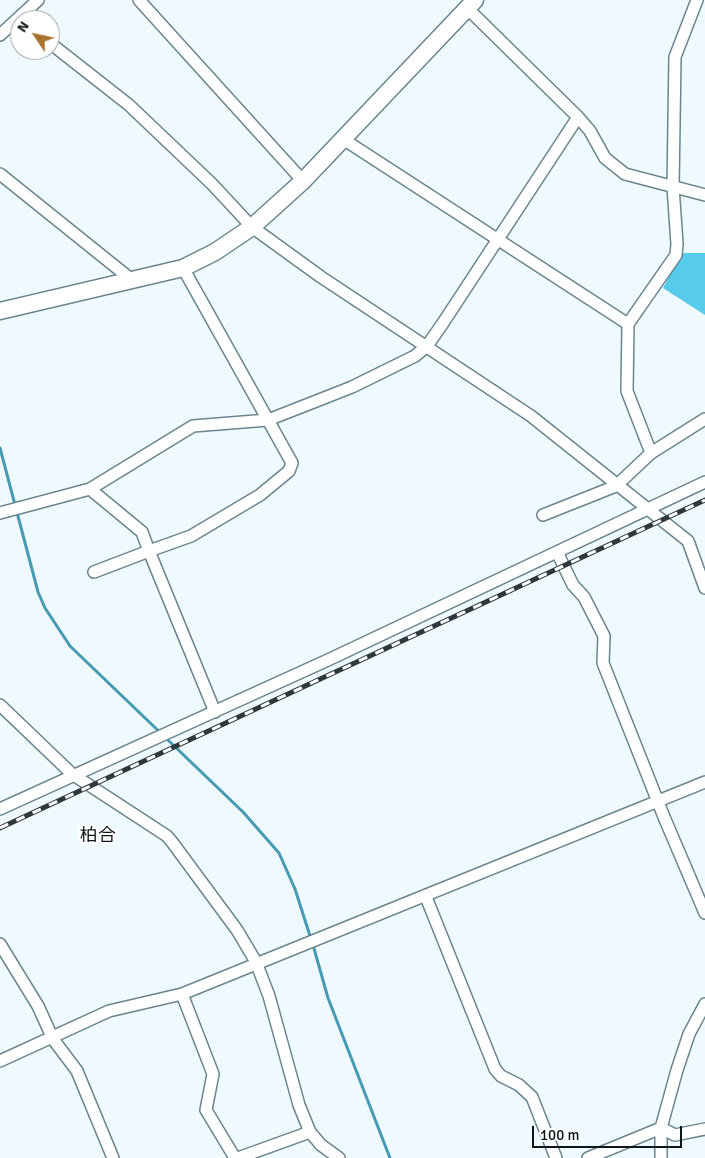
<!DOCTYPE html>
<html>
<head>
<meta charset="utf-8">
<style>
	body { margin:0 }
	#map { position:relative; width:705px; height:1158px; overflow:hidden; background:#eefafe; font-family:Signika,sans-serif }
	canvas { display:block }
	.north { position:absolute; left:10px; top:10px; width:50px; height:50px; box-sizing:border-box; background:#fff; border:1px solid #9ea2a4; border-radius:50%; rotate:304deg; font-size:14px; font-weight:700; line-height:20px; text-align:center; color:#0d171b }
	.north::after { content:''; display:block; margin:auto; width:18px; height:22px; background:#a9732e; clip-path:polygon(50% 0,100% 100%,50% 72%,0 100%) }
	.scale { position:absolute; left:532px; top:1126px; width:150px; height:22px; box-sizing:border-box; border:2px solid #0d171b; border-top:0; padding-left:6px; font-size:15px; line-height:18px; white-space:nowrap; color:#0d171b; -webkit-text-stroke:4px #fff; paint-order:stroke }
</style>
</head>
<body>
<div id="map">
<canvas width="705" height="1158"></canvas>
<div class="north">N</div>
<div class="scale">100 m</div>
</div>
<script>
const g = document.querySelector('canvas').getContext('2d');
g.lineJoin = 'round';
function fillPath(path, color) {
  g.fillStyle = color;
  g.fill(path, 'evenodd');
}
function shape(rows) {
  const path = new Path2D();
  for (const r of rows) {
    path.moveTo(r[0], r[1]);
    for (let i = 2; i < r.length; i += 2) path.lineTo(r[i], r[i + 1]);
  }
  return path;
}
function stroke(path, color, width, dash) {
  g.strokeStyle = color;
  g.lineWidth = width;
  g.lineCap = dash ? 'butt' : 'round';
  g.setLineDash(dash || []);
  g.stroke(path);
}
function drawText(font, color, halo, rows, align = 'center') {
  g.font = font + ' Signika,"Noto Sans JP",sans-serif';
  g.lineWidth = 5;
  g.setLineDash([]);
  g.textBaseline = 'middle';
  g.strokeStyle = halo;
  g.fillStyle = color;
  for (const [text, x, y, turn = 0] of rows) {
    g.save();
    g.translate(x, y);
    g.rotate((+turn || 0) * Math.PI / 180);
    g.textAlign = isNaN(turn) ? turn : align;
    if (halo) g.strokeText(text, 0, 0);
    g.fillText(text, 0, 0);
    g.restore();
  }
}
const forest = shape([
	[682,253,705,253,705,315,663,288]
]);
const stream = shape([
	[0,448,38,592,45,608,70,646,243,812,279,853,295,889,311,939],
	[313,945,328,998,390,1158]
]);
const street = shape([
	[139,0,303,181],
	[467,8,578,117,590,131,605,158,625,174,705,195],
	[0,35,38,0],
	[50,43,129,105,212,184,252,227,321,277,531,416,688,541,705,588],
	[343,139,628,324],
	[0,174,132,280],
	[651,453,627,391,628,324,676,255,677,244,673,187,675,57,697,0],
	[90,489,193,426,268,420,352,387,415,356,427,346,443,323,578,117],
	[0,513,90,489,142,532,149,551,191,536,260,495,289,471,292,463,183,268],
	[543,515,616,486,651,453,705,419],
	[557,552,573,585,584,597,604,636,603,663,664,817,705,913],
	[94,572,149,551,215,712],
	[0,705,72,774,167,836,172,842,237,930,256,962,269,996,299,1105,310,1132,321,1145,339,1158],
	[0,809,328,660,705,482],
	[426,897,495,1069,501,1076,519,1085,532,1097,556,1158],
	[0,944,38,1006,53,1039,77,1071,113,1158],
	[182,994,213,1074,206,1110,235,1158],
	[0,1061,109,1011,182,994,705,782],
	[661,1128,675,1135,705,1129],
	[238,1158,310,1132],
	[588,1158,661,1128],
	[661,1158,661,1128,677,1070,689,1034,705,1004]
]);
const secondary = shape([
	[0,311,183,268,215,252,252,227,303,181,475,0]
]);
const rail = shape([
	[0,828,705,500]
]);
const quarterNames = [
	["柏合",98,836]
];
fillPath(forest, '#57cbeb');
stroke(stream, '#469ab2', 3);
stroke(street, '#6a858e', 14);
stroke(secondary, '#6a858e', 19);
stroke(street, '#fff', 11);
stroke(secondary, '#fff', 16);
stroke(rail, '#2f393d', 5);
stroke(rail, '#fff', 3, [9]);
drawText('18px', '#0d171b', '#fff', quarterNames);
</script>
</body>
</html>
